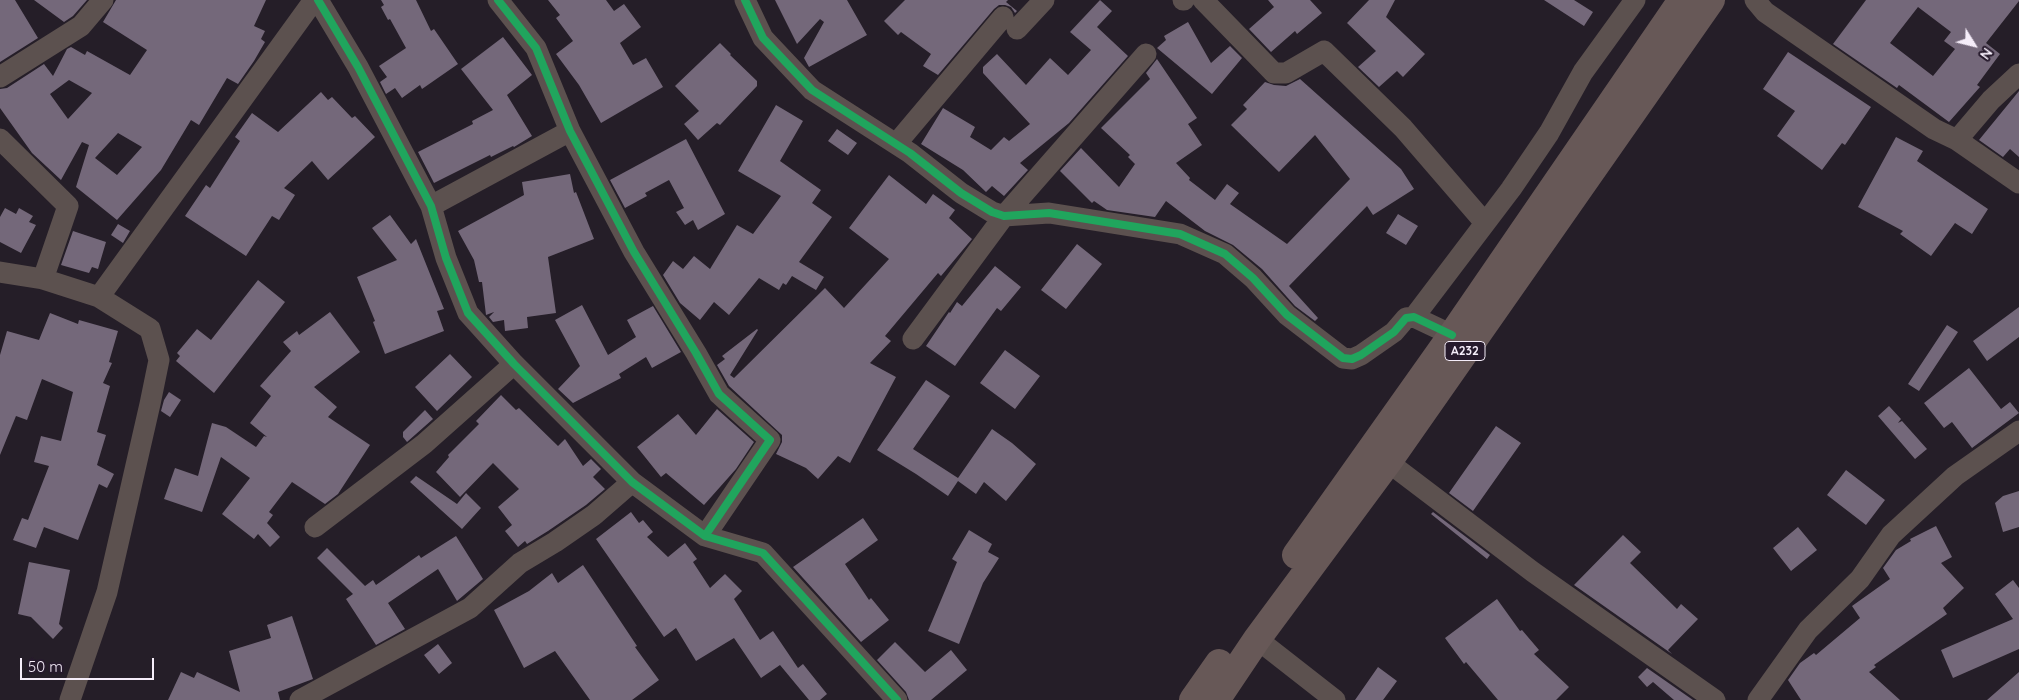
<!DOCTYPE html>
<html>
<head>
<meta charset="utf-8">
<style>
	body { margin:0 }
	#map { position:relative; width:2019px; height:700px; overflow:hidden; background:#251e28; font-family:Quicksand,sans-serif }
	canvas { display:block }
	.north { position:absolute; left:1949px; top:20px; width:50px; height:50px; -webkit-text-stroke:4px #261a2c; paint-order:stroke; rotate:126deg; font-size:14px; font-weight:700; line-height:20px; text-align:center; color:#f5edf9 }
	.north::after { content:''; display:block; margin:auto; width:18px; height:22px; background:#f5edf9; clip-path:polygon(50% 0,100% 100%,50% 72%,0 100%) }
	.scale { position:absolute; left:20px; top:658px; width:134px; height:22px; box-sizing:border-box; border:2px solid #f5edf9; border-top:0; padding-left:6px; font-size:15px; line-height:18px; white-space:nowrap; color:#f5edf9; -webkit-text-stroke:4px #261a2c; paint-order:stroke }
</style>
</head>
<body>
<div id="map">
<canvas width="2019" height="700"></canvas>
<div class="north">N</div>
<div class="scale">50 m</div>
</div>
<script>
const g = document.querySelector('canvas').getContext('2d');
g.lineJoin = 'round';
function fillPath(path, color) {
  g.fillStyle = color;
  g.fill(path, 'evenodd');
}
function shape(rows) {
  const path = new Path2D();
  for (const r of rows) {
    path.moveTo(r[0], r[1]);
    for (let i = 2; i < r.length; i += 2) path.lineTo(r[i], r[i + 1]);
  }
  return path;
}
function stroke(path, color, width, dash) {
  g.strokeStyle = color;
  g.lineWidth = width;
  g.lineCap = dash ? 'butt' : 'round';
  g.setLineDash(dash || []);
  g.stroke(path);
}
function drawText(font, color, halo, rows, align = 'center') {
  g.font = font + ' Quicksand,sans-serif';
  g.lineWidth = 5;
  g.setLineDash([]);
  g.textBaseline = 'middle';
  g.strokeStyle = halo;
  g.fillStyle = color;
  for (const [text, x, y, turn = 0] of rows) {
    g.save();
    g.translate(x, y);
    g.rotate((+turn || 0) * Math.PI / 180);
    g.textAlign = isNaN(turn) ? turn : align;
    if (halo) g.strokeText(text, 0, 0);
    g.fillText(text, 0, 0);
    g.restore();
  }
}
const building = shape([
	[0,0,15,0,38,38,0,62],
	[34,0,87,0,73,16,64,22],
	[116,0,266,0,254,26,265,31,261,39,265,42,254,61,238,84,227,78,199,125,191,120,161,170,117,220,76,187,89,145,82,142,61,180,32,153,0,108,0,89,7,88,44,64,53,76,67,49,71,47,85,55,87,51,130,75,147,50,103,22],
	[69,80,92,93,68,119,50,94],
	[118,133,142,147,117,175,95,158],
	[381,0,416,0,431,31,434,29,458,64,422,89,420,85,402,98,395,88,386,94,380,82,387,77,379,66,406,48,390,19,388,20,381,7,384,5],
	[548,0,606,0,614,11,624,4,641,27,620,43,633,65,646,58,663,87,601,123,579,85,556,54,573,41,556,18,560,15],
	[775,0,847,0,867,35,809,67,804,58,824,22,820,19,797,44],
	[905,0,1008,0,1006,2,1017,11,1015,13,1011,7,1005,5,999,5,994,9,938,75,923,66,931,54,901,32,898,35,884,21],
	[1100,0,1112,11,1097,27,1128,56,1069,123,1020,163,1028,170,1004,196,992,186,986,192,963,170,921,144,943,108,975,127,970,137,991,150,1004,137,1009,141,1030,124,983,73,983,67,997,54,1026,85,1050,58,1068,75,1091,50,1070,32],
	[1268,0,1310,0,1322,13,1297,34,1295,31,1271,52,1249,29,1274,7],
	[1369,0,1395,0,1386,17,1425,54,1403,77,1397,71,1379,87,1358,67,1376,51,1347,23],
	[1544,0,1574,0,1593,12,1584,26],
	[1866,0,2019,0,2019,1,1986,43,2000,54,1977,85,1980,87,1949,122,1899,85,1897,88,1833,44],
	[1918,7,1951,32,1944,41,1955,49,1933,76,1890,43],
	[1188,22,1211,63,1230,46,1242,58,1212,94,1157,48,1166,40,1164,36],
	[503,37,532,75,507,95,532,136,514,147,513,146,491,157,490,155,434,183,418,152,473,124,472,121,493,110,461,69],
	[720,43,731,54,730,55,757,81,757,86,720,125,717,123,698,140,684,124,699,111,675,86],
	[1788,52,1871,107,1845,145,1842,143,1822,170,1777,136,1795,111,1763,89],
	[1157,59,1197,118,1188,124,1202,145,1176,163,1190,178,1189,180,1215,200,1227,184,1239,193,1230,204,1287,244,1350,179,1315,135,1279,172,1231,125,1247,109,1243,105,1265,82,1274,85,1286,86,1300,79,1401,169,1414,189,1373,215,1367,206,1289,286,1318,318,1315,321,1295,306,1262,269,1233,245,1205,231,1166,201,1155,217,1107,210,1094,201,1092,203,1060,171,1081,148,1119,187,1135,164,1128,157,1130,155,1101,128,1150,79,1146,73],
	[2019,91,2019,157,2010,149,2003,157,1979,140],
	[321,92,328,100,332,97,352,118,355,116,375,137,328,180,312,161,284,188,295,195,279,220,272,216,246,256,185,216,206,185,210,188,240,141,235,137,252,113,278,132],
	[776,105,803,121,780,161,821,190,812,203,832,217,799,262,824,277,816,290,792,276,786,285,783,283,779,290,759,278,729,315,714,302,700,320,680,303,663,275,673,261,683,269,694,256,710,269,737,225,753,234,781,196,738,171],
	[837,129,857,143,848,155,828,141],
	[1896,137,1923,151,1917,161,1988,209,1972,234,1955,223,1931,256,1900,234,1903,231,1858,207],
	[686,139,725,214,698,230,693,220,685,225,676,212,684,208,669,180,645,193,647,196,625,208,610,180],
	[570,174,574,193,576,192,594,239,548,257,556,313,527,317,528,328,505,331,504,320,493,322,489,317,494,312,486,315,482,282,479,282,474,260,458,231,524,195,522,182],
	[889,175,926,204,933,194,955,210,949,218,972,239,941,276,938,273,885,336,891,341,870,363,896,377,850,463,838,456,818,479,806,468,776,454,782,442,782,435,729,386,717,365,725,359,722,356,757,329,758,330,730,375,734,378,825,288,844,308,889,259,849,228],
	[5,208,16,214,19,208,33,216,29,222,36,225,21,253,0,242,0,217],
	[1398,214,1418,226,1406,245,1386,233],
	[390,215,411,244,416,239,444,309,437,311,444,331,385,354,373,322,375,321,357,277,397,260,372,228],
	[118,224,130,231,123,243,111,235],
	[73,231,106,242,98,269,92,267,89,273,61,265],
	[1077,244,1102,264,1066,309,1041,290],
	[995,266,1021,287,1001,311,997,308,955,366,926,346,949,312,950,313,957,302,962,306],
	[258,280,285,302,214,393,176,361,180,356,177,353,197,329,211,340],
	[582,305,608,355,636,337,627,320,653,306,681,352,652,368,646,357,619,374,621,378,573,403,558,389,580,366,555,320],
	[2019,307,2019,337,1987,361,1973,341],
	[330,312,360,352,314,387,337,407,328,417,370,445,338,494,325,504,292,482,269,512,273,515,267,523,280,537,270,547,258,534,254,539,222,514,250,478,221,457,202,512,164,499,175,468,198,476,212,423,226,427,256,447,264,436,267,437,250,423,271,396,260,386,291,351,283,342,297,331,299,335],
	[50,313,78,324,79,320,118,331,109,362,112,363,103,383,110,386,97,432,106,435,97,465,114,474,107,488,99,484,78,540,44,527,36,548,13,540,22,518,28,520,49,466,34,462,41,436,61,441,73,392,42,379,27,420,16,416,0,455,0,355,7,331,39,340],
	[1947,325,1958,332,1919,391,1908,384],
	[1005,350,1040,376,1015,409,980,383],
	[450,354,472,377,437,411,415,387],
	[1969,368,2001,409,2010,402,2019,413,1972,448,1952,422,1944,428,1924,403],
	[926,380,950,396,913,449,958,478,992,429,1012,443,1036,464,1006,501,984,482,976,494,958,481,948,496,916,474,877,450],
	[169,392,181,400,170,417,161,411,164,400],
	[501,395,516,410,519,408,558,446,565,439,583,466,591,459,601,469,593,477,605,489,586,505,548,531,527,544,525,541,518,547,505,531,512,525,498,507,519,489,493,463,460,497,436,472,449,457,448,455,479,424,476,421],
	[1889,406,1901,419,1898,423,1902,421,1927,449,1915,459,1878,416],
	[717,409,754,442,736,469,704,505,666,473,661,477,637,447,678,414,696,435],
	[425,410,433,419,407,442,403,437,403,432],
	[1496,426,1521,443,1473,511,1449,493],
	[1846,470,1885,500,1866,525,1827,495],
	[416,476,457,504,466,493,481,508,462,529,410,482],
	[2019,491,2019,527,2003,532,1995,503,2003,496],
	[631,512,639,523,643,520,653,532,647,537,668,557,685,543,697,559,693,562,710,588,725,574,742,591,734,599,760,640,773,631,798,668,803,664,827,694,820,700,809,700,780,665,761,678,734,638,696,661,676,628,664,637,596,539],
	[1433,512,1490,555,1487,559,1431,514],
	[863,518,878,540,845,564,869,600,871,598,889,620,861,642,793,567],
	[1936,526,1952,557,1941,563,1964,588,1943,608,1947,614,1874,665,1876,667,1869,672,1900,700,1801,700,1788,680,1800,663,1814,653,1816,655,1860,618,1852,606,1890,579,1883,568,1896,550,1911,541,1910,539],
	[1798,527,1817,550,1791,571,1773,548],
	[969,530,992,544,988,552,999,558,983,583,959,644,928,631,957,562,952,559],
	[1623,535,1641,552,1630,563,1677,609,1681,604,1698,619,1668,650,1672,654,1574,585],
	[456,536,483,579,457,601,438,569,388,603,405,629,376,645,346,599,353,594,317,558,327,548,365,586,373,580,376,585,419,555,421,558],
	[29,562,70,570,59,624,63,628,53,639,31,617,18,614],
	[583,565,637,646,635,647,659,680,632,700,590,700,555,651,524,668,494,610,529,591,552,573,558,583],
	[2013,580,2019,588,2019,649,1953,678,1941,650,2013,619,1995,594],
	[1497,599,1520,631,1522,630,1539,650,1534,654,1569,687,1556,700,1498,700,1466,662,1464,664,1445,638],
	[292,616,313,679,278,692,280,700,168,700,181,672,194,678,197,672,240,692,229,651,271,638,267,625],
	[895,642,925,672,951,650,967,670,931,700,909,700,906,692,877,660],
	[438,644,452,663,439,674,424,655],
	[1378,667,1397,681,1383,700,1355,700],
	[1647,668,1693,700,1674,700,1653,682,1647,687,1638,677],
	[2019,672,2019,700,1987,700]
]);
const minor = shape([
	[318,0,358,67,431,206,446,258,468,313,514,364,632,482,705,536,763,553,897,700],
	[498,0,536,48,570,131,634,252,696,353,719,394,770,440,705,536],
	[745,0,763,38,812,90,910,153,961,193,992,212,1004,216,1049,213,1180,234,1225,254,1253,278,1287,315,1343,358,1352,359,1361,355,1394,332,1406,318,1414,317,1452,335],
	[1183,0,1184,0],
	[1203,0,1274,73,1286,73,1324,51,1403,128,1485,223],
	[1755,0,1765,12,1934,129,1957,140,2019,183],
	[1017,29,1044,0],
	[0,77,81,26,103,0],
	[0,139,68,206,43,279],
	[1957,140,1991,100,2019,74],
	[896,144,1003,17],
	[431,206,570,131],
	[0,272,43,279,99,297,150,329,159,360,150,404,107,592,70,700],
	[99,297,314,0],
	[1414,317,1511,189,1549,133,1583,72,1635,0],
	[913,339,1004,216,1146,54],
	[1388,462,1533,572,1715,700],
	[315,527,424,444,514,364],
	[1257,639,1335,700],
	[300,700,470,608,520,563,555,542,594,515,632,482],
	[1758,700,1808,630,1860,579,1891,535,1955,476,2019,431]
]);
const trunk = shape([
	[1296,555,1452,335,1682,0],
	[1193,700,1219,663],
	[1216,700,1257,639,1388,462,1711,0]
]);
const cycleway = shape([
	[318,0,358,67,431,206,446,258,468,313,514,364,632,482,705,536,763,553,897,700],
	[498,0,536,48,570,131,634,252,696,353,719,394,770,440,705,536],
	[745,0,763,38,812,90,910,153,961,193,992,212,1004,216,1049,213,1180,234,1225,254,1253,278,1287,315,1343,358,1352,359,1361,355,1394,332,1406,318,1414,317,1452,335]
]);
const shields = [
	[1465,351,40]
];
const shieldNames = [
	["A232",1465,351]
];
fillPath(building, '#74687a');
stroke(minor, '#5c514f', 21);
stroke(trunk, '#675857', 28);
stroke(cycleway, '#20a55d', 8);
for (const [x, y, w] of shields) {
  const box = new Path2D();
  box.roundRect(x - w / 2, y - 9.5, w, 19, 4);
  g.fillStyle = '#261a2c';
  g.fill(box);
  stroke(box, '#f5edf9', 1);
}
drawText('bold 12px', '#f5edf9', null, shieldNames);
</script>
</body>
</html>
